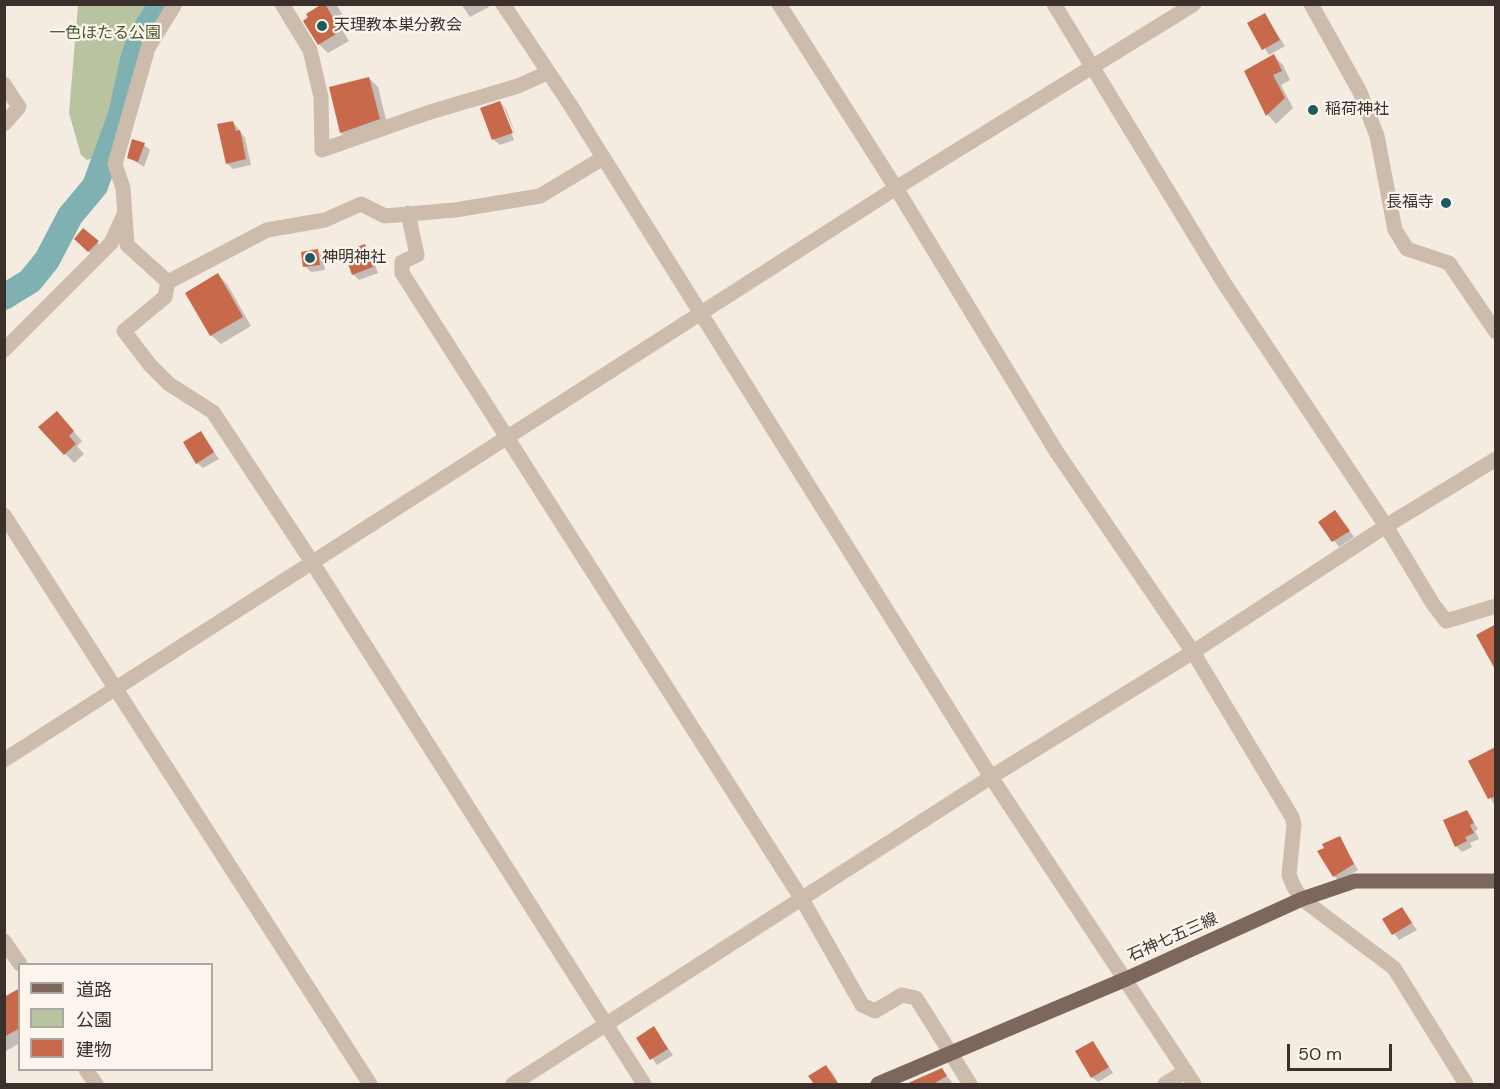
<!DOCTYPE html>
<html>
<head>
<meta charset="utf-8">
<style>
	body { margin:0 }
	#map { position:relative; width:1500px; height:1089px; overflow:hidden; background:#f4ebe1; font-family:"DM Sans","Noto Sans JP",sans-serif }
	canvas { display:block }
	.frame { position:absolute; inset:0; border:6px solid #3b302b; pointer-events:none }
	.legend { position:absolute; left:18px; top:963px; width:195px; height:108px; box-sizing:border-box; background:#fbf5ee; border:2px solid #aea6a0; margin:0; padding:8px 10px; list-style:none; font-size:18px; color:#3b302b }
	.legend li { display:flex; align-items:center; gap:12px; height:30px }
	.legend b { width:30px; border:2px solid #aea6a0 }
	.scale { position:absolute; left:1287px; top:1044px; width:105px; height:27px; box-sizing:border-box; border:3px solid #3b302b; border-top:0; padding-left:8px; font-size:18px; line-height:21px; white-space:nowrap; color:#3b302b; -webkit-text-stroke:4px #fbf5ee; paint-order:stroke }
</style>
</head>
<body>
<div id="map">
<canvas width="1500" height="1089"></canvas>
<div class="frame"></div>
<ul class="legend">
<li><b style="height:8px;background:#7d675c"></b>道路</li>
<li><b style="height:16px;background:#b8c4a0"></b>公園</li>
<li><b style="height:16px;background:#c8694b"></b>建物</li>
</ul>
<div class="scale">50 m</div>
</div>
<script>
const g = document.querySelector('canvas').getContext('2d');
g.lineJoin = 'round';
function fillPath(path, color) {
  g.fillStyle = color;
  g.fill(path, 'evenodd');
}
function shape(rows) {
  const path = new Path2D();
  for (const r of rows) {
    path.moveTo(r[0], r[1]);
    for (let i = 2; i < r.length; i += 2) path.lineTo(r[i], r[i + 1]);
  }
  return path;
}
function stroke(path, color, width, dash) {
  g.strokeStyle = color;
  g.lineWidth = width;
  g.lineCap = dash ? 'butt' : 'round';
  g.setLineDash(dash || []);
  g.stroke(path);
}
function drawText(font, color, halo, rows, align = 'center') {
  g.font = font + ' "DM Sans","Noto Sans JP",sans-serif';
  g.lineWidth = 4.5;
  g.setLineDash([]);
  g.textBaseline = 'middle';
  g.strokeStyle = halo;
  g.fillStyle = color;
  for (const [text, x, y, turn = 0] of rows) {
    g.save();
    g.translate(x, y);
    g.rotate((+turn || 0) * Math.PI / 180);
    g.textAlign = isNaN(turn) ? turn : align;
    if (halo) g.strokeText(text, 0, 0);
    g.fillText(text, 0, 0);
    g.restore();
  }
}
const green = shape([
	[78,5,157,5,133,43,115,124,98,157,87,160,81,155,69,113]
]);
const shadow = shape([
	[320,4,336,4,342,14,335,18,349,41,328,53,319,44],
	[461,4,487,4,489,7,470,17],
	[1265,15,1285,46,1269,55,1249,24],
	[1274,56,1283,65,1290,80,1281,85,1293,108,1276,124,1268,115,1246,72],
	[369,78,378,87,388,128,350,142,341,133,330,88],
	[500,103,506,109,517,138,504,108,501,108,514,140,500,145,494,140,482,109],
	[233,122,245,138,251,165,233,169,227,163],
	[144,145,150,150,144,167,129,157],
	[83,230,103,248,95,257,81,245],
	[365,246,370,252,378,273,359,280,353,274],
	[317,251,323,257,325,270,311,272,305,266],
	[218,275,227,284,251,326,221,344,211,335],
	[65,422,82,441,77,446,84,454,74,463,40,427],
	[201,433,219,459,203,468,197,463],
	[1335,512,1354,537,1339,547,1320,522],
	[1496,746,1496,808,1470,761],
	[1467,811,1478,829,1475,831,1479,839,1470,843,1472,847,1462,852,1456,846],
	[1339,837,1358,870,1340,882,1334,876],
	[1402,909,1417,930,1399,940,1384,920],
	[20,993,20,1043,4,1052,4,999],
	[654,1028,673,1055,657,1065,638,1038],
	[1093,1043,1113,1073,1098,1082,1092,1077],
	[826,1067,832,1072,839,1084,815,1084,810,1076],
	[941,1069,952,1082,948,1084,916,1084,914,1081]
]);
const river = shape([
	[4,297,30,281,47,260,70,216,95,186,121,115,134,56,142,35,162,4]
]);
const building = shape([
	[322,4,325,4,341,31,318,45,303,21,308,17,306,14],
	[1265,13,1280,40,1262,50,1247,23],
	[1274,54,1282,71,1273,75,1285,98,1266,116,1244,71],
	[369,77,380,119,340,133,329,87],
	[500,101,513,133,492,140,480,108],
	[233,121,236,131,240,130,246,159,226,164,217,124],
	[132,139,145,143,138,162,127,158],
	[83,228,99,241,88,252,74,239],
	[365,244,373,267,352,275,344,252],
	[318,249,320,265,303,267,301,252],
	[218,273,243,317,210,336,185,293],
	[57,411,74,431,69,436,76,444,64,455,38,427],
	[201,431,214,452,196,464,183,442],
	[1335,510,1350,531,1332,542,1318,522],
	[1496,624,1496,671,1476,635],
	[1496,747,1496,796,1488,799,1468,761],
	[1467,810,1474,823,1470,825,1474,833,1465,837,1467,841,1455,847,1443,820],
	[1340,836,1354,864,1333,877,1317,851,1324,848,1322,844],
	[1402,907,1412,923,1392,935,1382,919],
	[20,988,20,1028,4,1037,4,997],
	[654,1026,668,1049,650,1060,636,1038],
	[1093,1041,1109,1067,1091,1078,1075,1051],
	[826,1065,838,1084,814,1084,808,1076],
	[942,1068,947,1076,933,1084,906,1084]
]);
const minor = shape([
	[282,4,310,50,321,97,322,150,427,113,518,86,547,73],
	[503,4,571,106,991,777,1194,1084],
	[779,4,896,188,1056,451,1193,652,1292,817,1294,824,1289,875,1294,887,1302,899,1394,968,1466,1084],
	[1054,4,1224,283,1386,526,1433,604,1446,621,1496,606],
	[1311,4,1360,92,1377,136,1395,230,1407,249,1449,263,1496,332],
	[4,84,19,107,4,124],
	[603,158,540,196,455,210,385,216,361,204,325,220,267,230,168,282,165,297,124,331,150,365,169,384,213,412,312,562,644,1084],
	[408,213,417,255,402,262,402,273,803,901,862,1005,875,1011,902,995,916,998,970,1084],
	[168,282,127,245,123,188,115,164,148,48,175,4],
	[4,350,111,243,124,215],
	[4,515,370,1084],
	[4,760,896,188,1194,4],
	[4,941,20,964],
	[86,1070,96,1084],
	[513,1084,991,777,1193,652,1386,526,1496,459],
	[1165,1084,1186,1071]
]);
const major = shape([
	[878,1084,1126,979,1302,899,1355,881,1496,881]
]);
const markers = [
	[322,26,6,"#1f5a5e"],
	[1313,110,6,"#1f5a5e"],
	[1446,203,6,"#1f5a5e"],
	[310,258,6,"#1f5a5e"]
];
const poiNames = [
	["天理教本巣分教会",334,26],
	["稲荷神社",1325,110],
	["長福寺",1434,203,"right"],
	["神明神社",322,258]
];
const parkNames = [
	["一色ほたる公園",105,34]
];
const streetNames = [
	["石神七五三線",1173,938,-24]
];
fillPath(green, '#b8c4a0');
fillPath(shadow, '#0003');
stroke(river, '#7fb0b2', 26);
fillPath(building, '#c8694b');
stroke(minor, '#cdbbac', 15);
stroke(major, '#7d675c', 15);
for (const [x, y, r, color] of markers) {
  const dot = new Path2D();
  dot.arc(x, y, r, 0, 2 * Math.PI);
  g.fillStyle = color;
  g.fill(dot);
  stroke(dot, '#fbf5ee', 2);
}
drawText('16px', '#3b302b', '#fbf5ee', poiNames, 'left');
drawText('16px', '#4a5a2e', '#fbf5ee', parkNames);
drawText('16px', '#3b302b', '#fbf5ee', streetNames);
</script>
</body>
</html>
